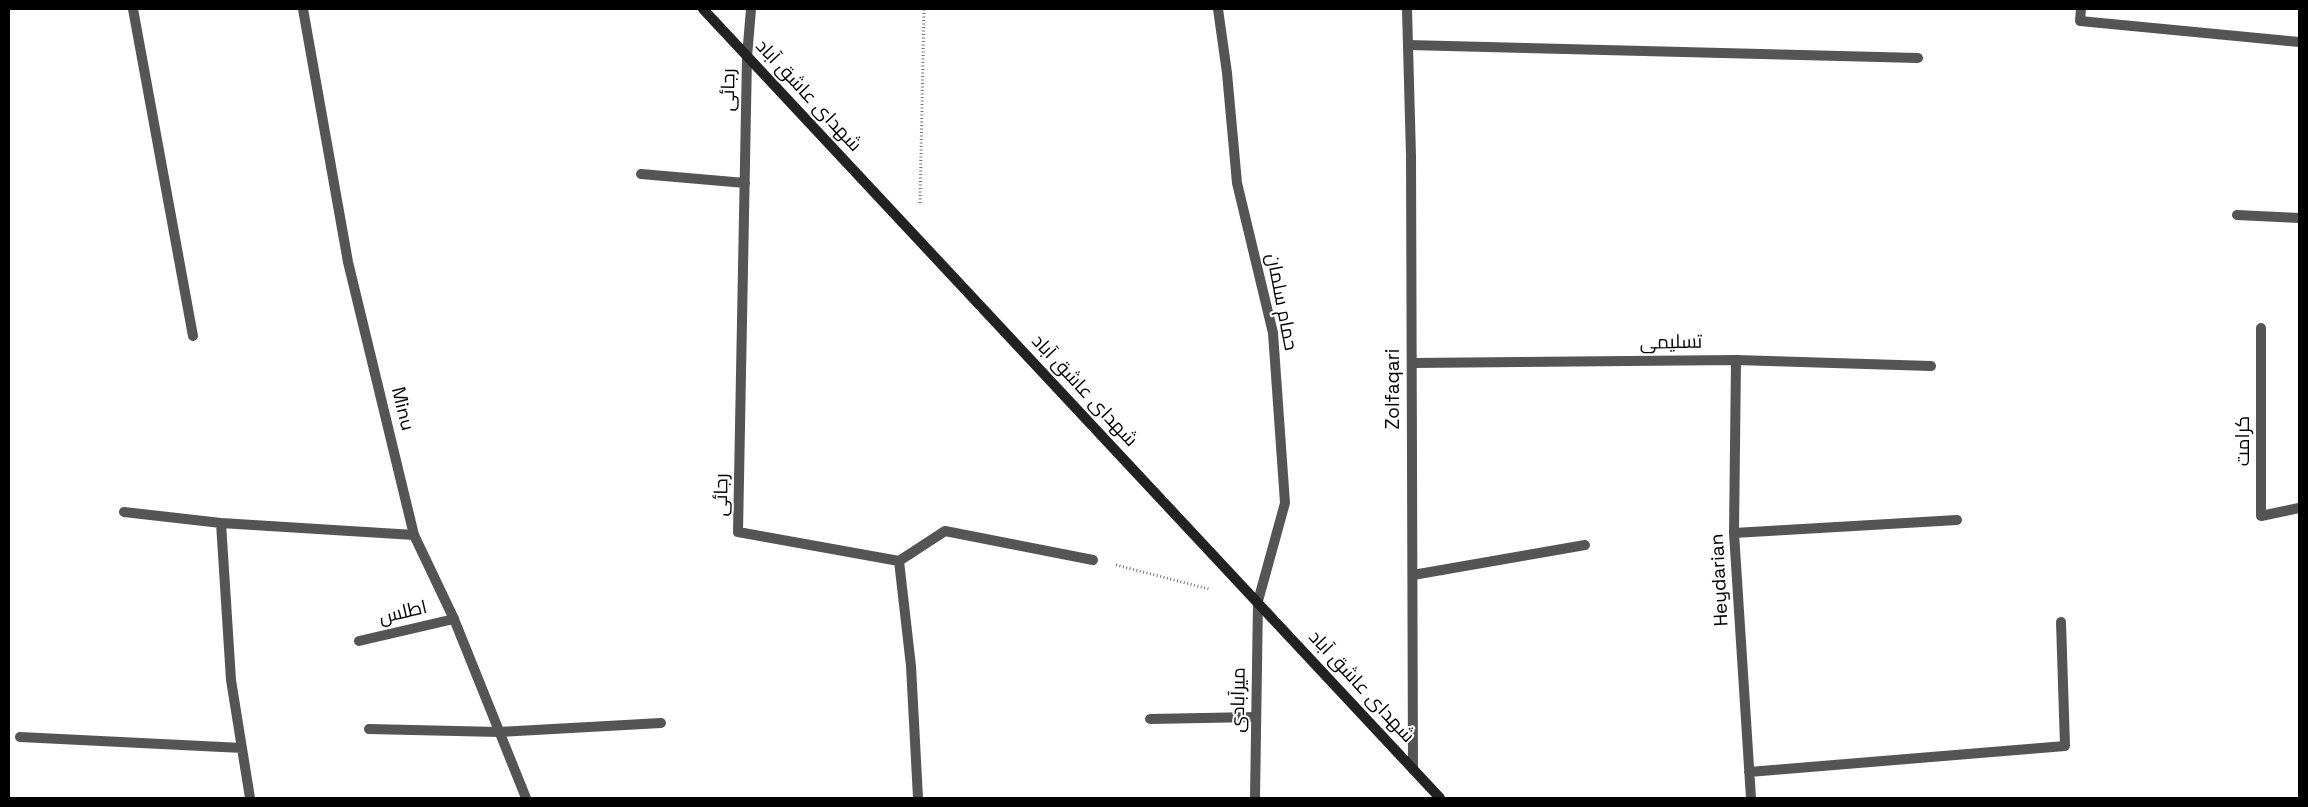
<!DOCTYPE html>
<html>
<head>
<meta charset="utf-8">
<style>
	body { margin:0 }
	#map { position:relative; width:2308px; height:807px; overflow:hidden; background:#fff; font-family:"Space Grotesk",sans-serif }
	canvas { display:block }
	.frame { position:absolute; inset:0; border:10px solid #000; pointer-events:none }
</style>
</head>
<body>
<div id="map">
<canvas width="2308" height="807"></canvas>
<div class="frame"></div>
</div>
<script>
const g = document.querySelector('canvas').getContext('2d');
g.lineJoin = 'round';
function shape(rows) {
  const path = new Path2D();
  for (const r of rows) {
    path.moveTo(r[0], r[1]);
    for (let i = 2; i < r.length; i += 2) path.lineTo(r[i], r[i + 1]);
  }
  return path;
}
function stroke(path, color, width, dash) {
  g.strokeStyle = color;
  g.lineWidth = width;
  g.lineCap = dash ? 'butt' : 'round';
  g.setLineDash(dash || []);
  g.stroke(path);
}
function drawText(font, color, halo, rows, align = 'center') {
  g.font = font + ' "Space Grotesk",Cairo,sans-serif';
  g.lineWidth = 4;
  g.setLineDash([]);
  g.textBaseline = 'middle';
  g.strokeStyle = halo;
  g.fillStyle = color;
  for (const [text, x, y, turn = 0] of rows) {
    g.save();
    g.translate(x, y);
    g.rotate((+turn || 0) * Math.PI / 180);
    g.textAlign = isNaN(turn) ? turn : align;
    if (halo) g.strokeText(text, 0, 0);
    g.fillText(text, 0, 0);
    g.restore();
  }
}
const path = shape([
	[920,203,924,9],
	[1116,565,1209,589]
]);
const service = shape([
	[133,9,193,336],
	[747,57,738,532,899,561,911,666,918,798],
	[641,174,745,183],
	[124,512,221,523,414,535],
	[221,523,231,680,250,798],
	[899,561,945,531,1093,560],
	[359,641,454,619],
	[1150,719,1256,717],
	[369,729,499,732,661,723],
	[20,737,242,748]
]);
const minor = shape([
	[1218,9,1227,73,1237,183,1273,333,1285,503,1258,601,1255,798],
	[2081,9,2080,21,2299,42],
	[1408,45,1918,58],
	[747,57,751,9],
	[2237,215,2299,218],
	[2261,328,2261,516,2299,508],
	[1736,360,1734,533,1751,798],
	[1412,363,1736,360,1931,366],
	[1734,533,1957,520],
	[1413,575,1585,545],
	[1749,772,2065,746,2061,622]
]);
const tertiary = shape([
	[303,9,348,262,414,535,454,619,526,798],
	[1407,9,1411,156,1413,769]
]);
const secondary = shape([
	[703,9,1440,798]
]);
const streetNames = [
	["رجائی",729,90,-89],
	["شهدای عاشق آباد",808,96,47],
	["حمام سلمان",1281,302,79],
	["تسلیمی",1671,343,-1],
	["Zolfaqari",1394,389,-90],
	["شهدای عاشق آباد",1084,391,47],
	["Minu",402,409,76],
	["کرامت",2244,441,-90],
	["رجائی",722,495,-89],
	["Heydarian",1720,580,-93],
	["اطلس",403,613,-13],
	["شهدای عاشق آباد",1361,687,47],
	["میرآبادی",1239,700,-89]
];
stroke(path, '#777', 3, [1, 2.5]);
stroke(service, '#555', 10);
stroke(minor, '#555', 10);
stroke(tertiary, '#555', 10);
stroke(secondary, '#222', 10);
drawText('19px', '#000', '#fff', streetNames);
</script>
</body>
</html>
